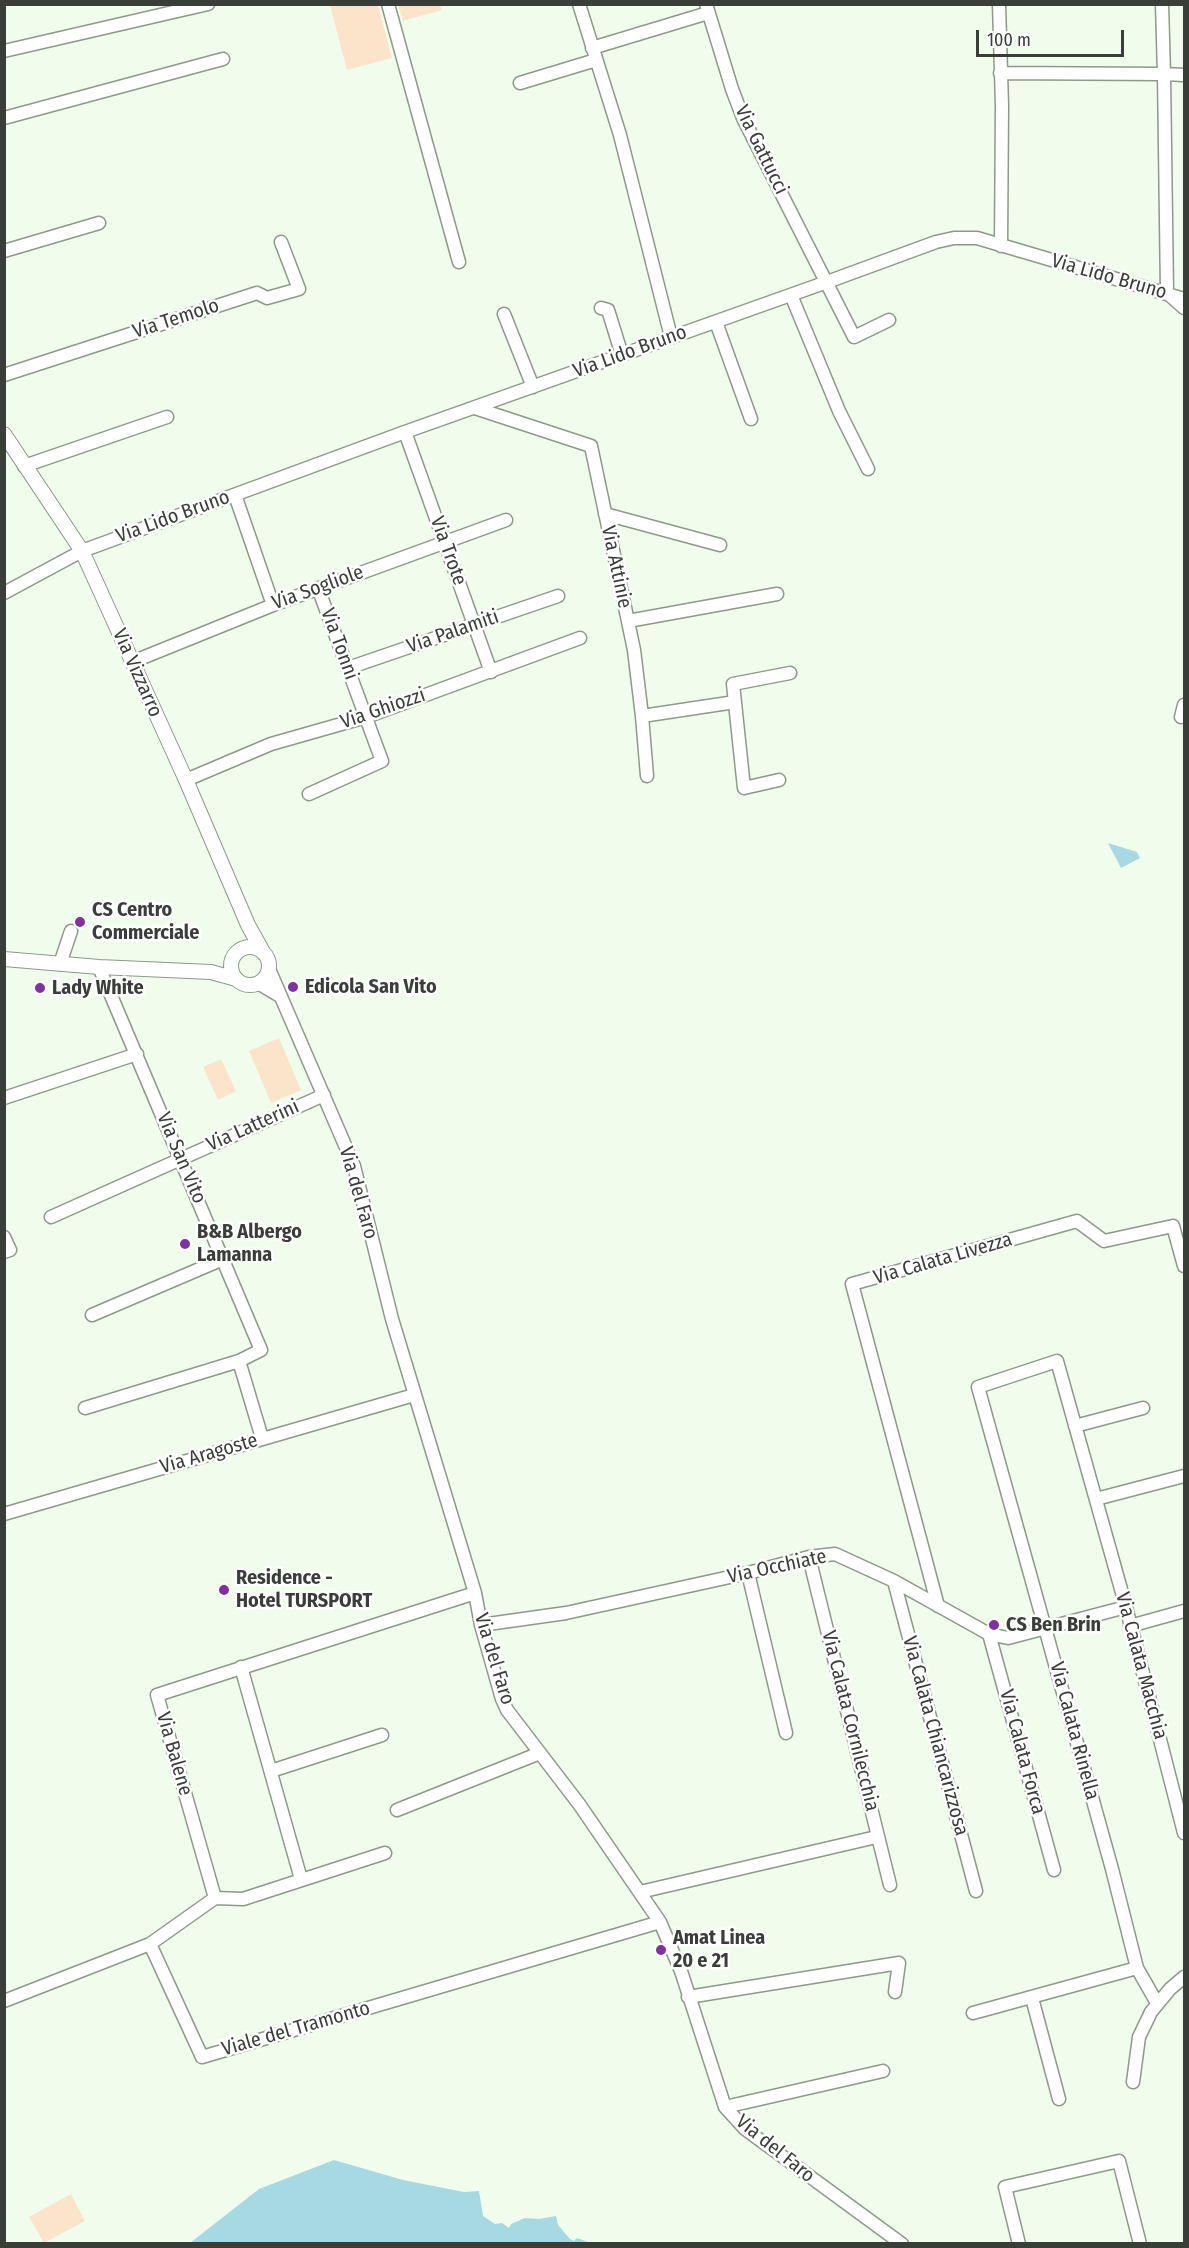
<!DOCTYPE html>
<html>
<head>
<meta charset="utf-8">
<style>
	body { margin:0 }
	#map { position:relative; width:1189px; height:2248px; overflow:hidden; background:#f0fdec; font-family:"Fira Sans Condensed",sans-serif }
	canvas { display:block }
	.frame { position:absolute; inset:0; border:6px solid #393f38; pointer-events:none }
	.scale { position:absolute; left:976px; top:30px; width:148px; height:27px; box-sizing:border-box; border:3px solid #393f38; border-top:0; padding-left:8px; font-size:18px; line-height:21px; white-space:nowrap; color:#393f38; -webkit-text-stroke:4px #fff; paint-order:stroke }
</style>
</head>
<body>
<div id="map">
<canvas width="1189" height="2248"></canvas>
<div class="frame"></div>
<div class="scale">100 m</div>
</div>
<script>
const g = document.querySelector('canvas').getContext('2d');
g.lineJoin = 'round';
function fillPath(path, color) {
  g.fillStyle = color;
  g.fill(path, 'evenodd');
}
function shape(rows) {
  const path = new Path2D();
  for (const r of rows) {
    if (r.length === 3) {
      path.moveTo(r[0] + r[2], r[1]);
      path.arc(r[0], r[1], r[2], 0, 2 * Math.PI);
      continue;
    }
    path.moveTo(r[0], r[1]);
    for (let i = 2; i < r.length; i += 2) path.lineTo(r[i], r[i + 1]);
  }
  return path;
}
function stroke(path, color, width, dash) {
  g.strokeStyle = color;
  g.lineWidth = width;
  g.lineCap = dash ? 'butt' : 'round';
  g.setLineDash(dash || []);
  g.stroke(path);
}
function drawText(font, color, halo, rows, align = 'center') {
  g.font = font + ' "Fira Sans Condensed",sans-serif';
  g.lineWidth = 5;
  g.setLineDash([]);
  g.textBaseline = 'middle';
  g.strokeStyle = halo;
  g.fillStyle = color;
  for (const [text, x, y, turn = 0] of rows) {
    g.save();
    g.translate(x, y);
    g.rotate((+turn || 0) * Math.PI / 180);
    g.textAlign = isNaN(turn) ? turn : align;
    if (halo) g.strokeText(text, 0, 0);
    g.fillText(text, 0, 0);
    g.restore();
  }
}
const green = shape([
	[330,5,378,5,392,58,347,70],
	[398,5,440,5,442,10,403,21],
	[279,1038,301,1090,271,1103,249,1051],
	[221,1059,236,1091,218,1100,203,1067],
	[71,2194,85,2221,44,2243,29,2217]
]);
const water = shape([
	[1108,843,1137,852,1140,858,1121,868],
	[334,2160,403,2180,464,2192,479,2191,483,2216,495,2224,502,2223,509,2228,511,2224,525,2218,539,2219,556,2216,558,2225,570,2239,574,2241,577,2238,580,2239,590,2243,190,2243,259,2189]
]);
const minor = shape([
	[388,4,459,262],
	[579,4,620,135,671,337],
	[706,4,732,89,743,118,854,337,889,320],
	[999,4,1002,106,1001,246],
	[592,48,708,13],
	[4,51,208,4],
	[1000,73,1164,74,1162,4],
	[1184,75,1164,74,1167,293,1184,308],
	[520,83,596,60],
	[4,118,223,59],
	[4,251,99,223],
	[791,295,839,411,868,469],
	[601,308,608,310,622,355],
	[504,314,533,387],
	[716,322,751,419],
	[4,375,257,293,267,298,299,289,281,242],
	[475,408,591,446,634,650,642,716,735,702],
	[405,432,491,672],
	[24,466,167,417],
	[235,495,273,605],
	[605,514,720,545],
	[4,593,82,551,405,432,827,282,936,242,954,238,977,238,1184,299],
	[628,621,777,594],
	[132,662,273,605,506,520],
	[348,668,558,596],
	[1184,705,1181,717,1184,716],
	[642,716,647,776],
	[186,780,271,744,366,717,580,638],
	[779,780,744,788,733,684,790,673],
	[309,794,382,761,318,588],
	[60,964,71,931],
	[269,969,354,1166,392,1319,475,1593,481,1625,502,1699,507,1710,579,1804,660,1922,681,1971,725,2107,745,2129,902,2244],
	[258,983,280,996],
	[4,1098,137,1054],
	[51,1217,324,1095],
	[4,1237,10,1250,4,1252],
	[92,1315,223,1259],
	[239,1361,262,1438],
	[85,1408,239,1361,261,1350,99,967],
	[1075,1426,1143,1408],
	[1096,1499,1184,1476],
	[4,1514,414,1395],
	[809,1557,890,1885],
	[748,1573,786,1733],
	[894,1581,976,1891],
	[938,1606,852,1284,1077,1221,1104,1241,1173,1226,1184,1266],
	[481,1625,566,1613,748,1573,809,1557,835,1554,894,1581,989,1634,1008,1638,1126,1607],
	[1130,1626,1184,1611],
	[989,1634,1054,1870],
	[241,1667,301,1879],
	[271,1771,382,1735],
	[397,1810,540,1753],
	[640,1892,872,1838],
	[215,1898,157,1695,475,1593],
	[150,1944,215,1898,243,1899,385,1853],
	[688,1997,899,1963,895,1992],
	[1032,1998,1059,2099],
	[4,2001,150,1944,202,2057,660,1922],
	[1157,2003,1137,1968,1112,1869,978,1387,1057,1361,1126,1607,1184,1833],
	[973,2013,1137,1968],
	[1133,2082,1139,2037,1151,2012,1170,1989,1184,1977],
	[725,2107,883,2071],
	[1019,2244,1005,2187,1119,2161,1140,2244]
]);
const tertiary = shape([
	[4,434,82,551,186,780,248,925,263,952],
	[250,966,19],
	[4,959,99,967,211,972,236,979]
]);
const markers = [
	[80,922,6,"#7f31a2"],
	[293,987,6,"#7f31a2"],
	[40,988,6,"#7f31a2"],
	[185,1244,6,"#7f31a2"],
	[224,1590,6,"#7f31a2"],
	[994,1625,6,"#7f31a2"],
	[661,1950,6,"#7f31a2"]
];
const streetNames = [
	["Via Gattucci",761,150,64],
	["Via Lido Bruno",1109,277,16],
	["Via Temolo",176,319,-18],
	["Via Lido Bruno",630,352,-20],
	["Via Lido Bruno",173,517,-20],
	["Via Trote",448,551,70],
	["Via Attinie",616,567,78],
	["Via Sogliole",318,588,-20],
	["Via Palamiti",453,632,-19],
	["Via Tonni",339,644,70],
	["Via Vizzarro",137,673,66],
	["Via Ghiozzi",383,709,-19],
	["Via Latterini",253,1126,-24],
	["Via San Vito",181,1158,67],
	["Via del Faro",358,1193,74],
	["Via Calata Livezza",943,1259,-16],
	["Via Aragoste",209,1454,-16],
	["Via Occhiate",777,1567,-12],
	["Via del Faro",494,1659,73],
	["Via Calata Macchia",1141,1666,75],
	["Via Calata Cornilecchia",850,1721,76],
	["Via Calata Rinella",1074,1731,75],
	["Via Calata Chiancarizzosa",935,1736,75],
	["Via Calata Forca",1022,1752,75],
	["Via Balene",174,1754,74],
	["Viale del Tramonto",296,2029,-16],
	["Via del Faro",775,2149,39]
];
const poiNames = [
	["CS Centro",92,910],
	["Commerciale",92,933],
	["Edicola San Vito",305,987],
	["Lady White",52,988],
	["B&B Albergo",197,1232],
	["Lamanna",197,1255],
	["Residence -",236,1578],
	["Hotel TURSPORT",236,1601],
	["CS Ben Brin",1006,1625],
	["Amat Linea",673,1938],
	["20 e 21",673,1961]
];
fillPath(green, '#fce4ca');
fillPath(water, '#a6d9e1');
stroke(minor, '#8d9989', 15);
stroke(tertiary, '#8d9989', 16);
stroke(minor, '#fff', 12);
stroke(tertiary, '#fff', 14);
for (const [x, y, r, color] of markers) {
  const dot = new Path2D();
  dot.arc(x, y, r, 0, 2 * Math.PI);
  g.fillStyle = color;
  g.fill(dot);
  stroke(dot, '#fff', 2);
}
drawText('20px', '#393f38', '#fff', streetNames);
drawText('bold 20px', '#393f38', '#fff', poiNames, 'left');
</script>
</body>
</html>
